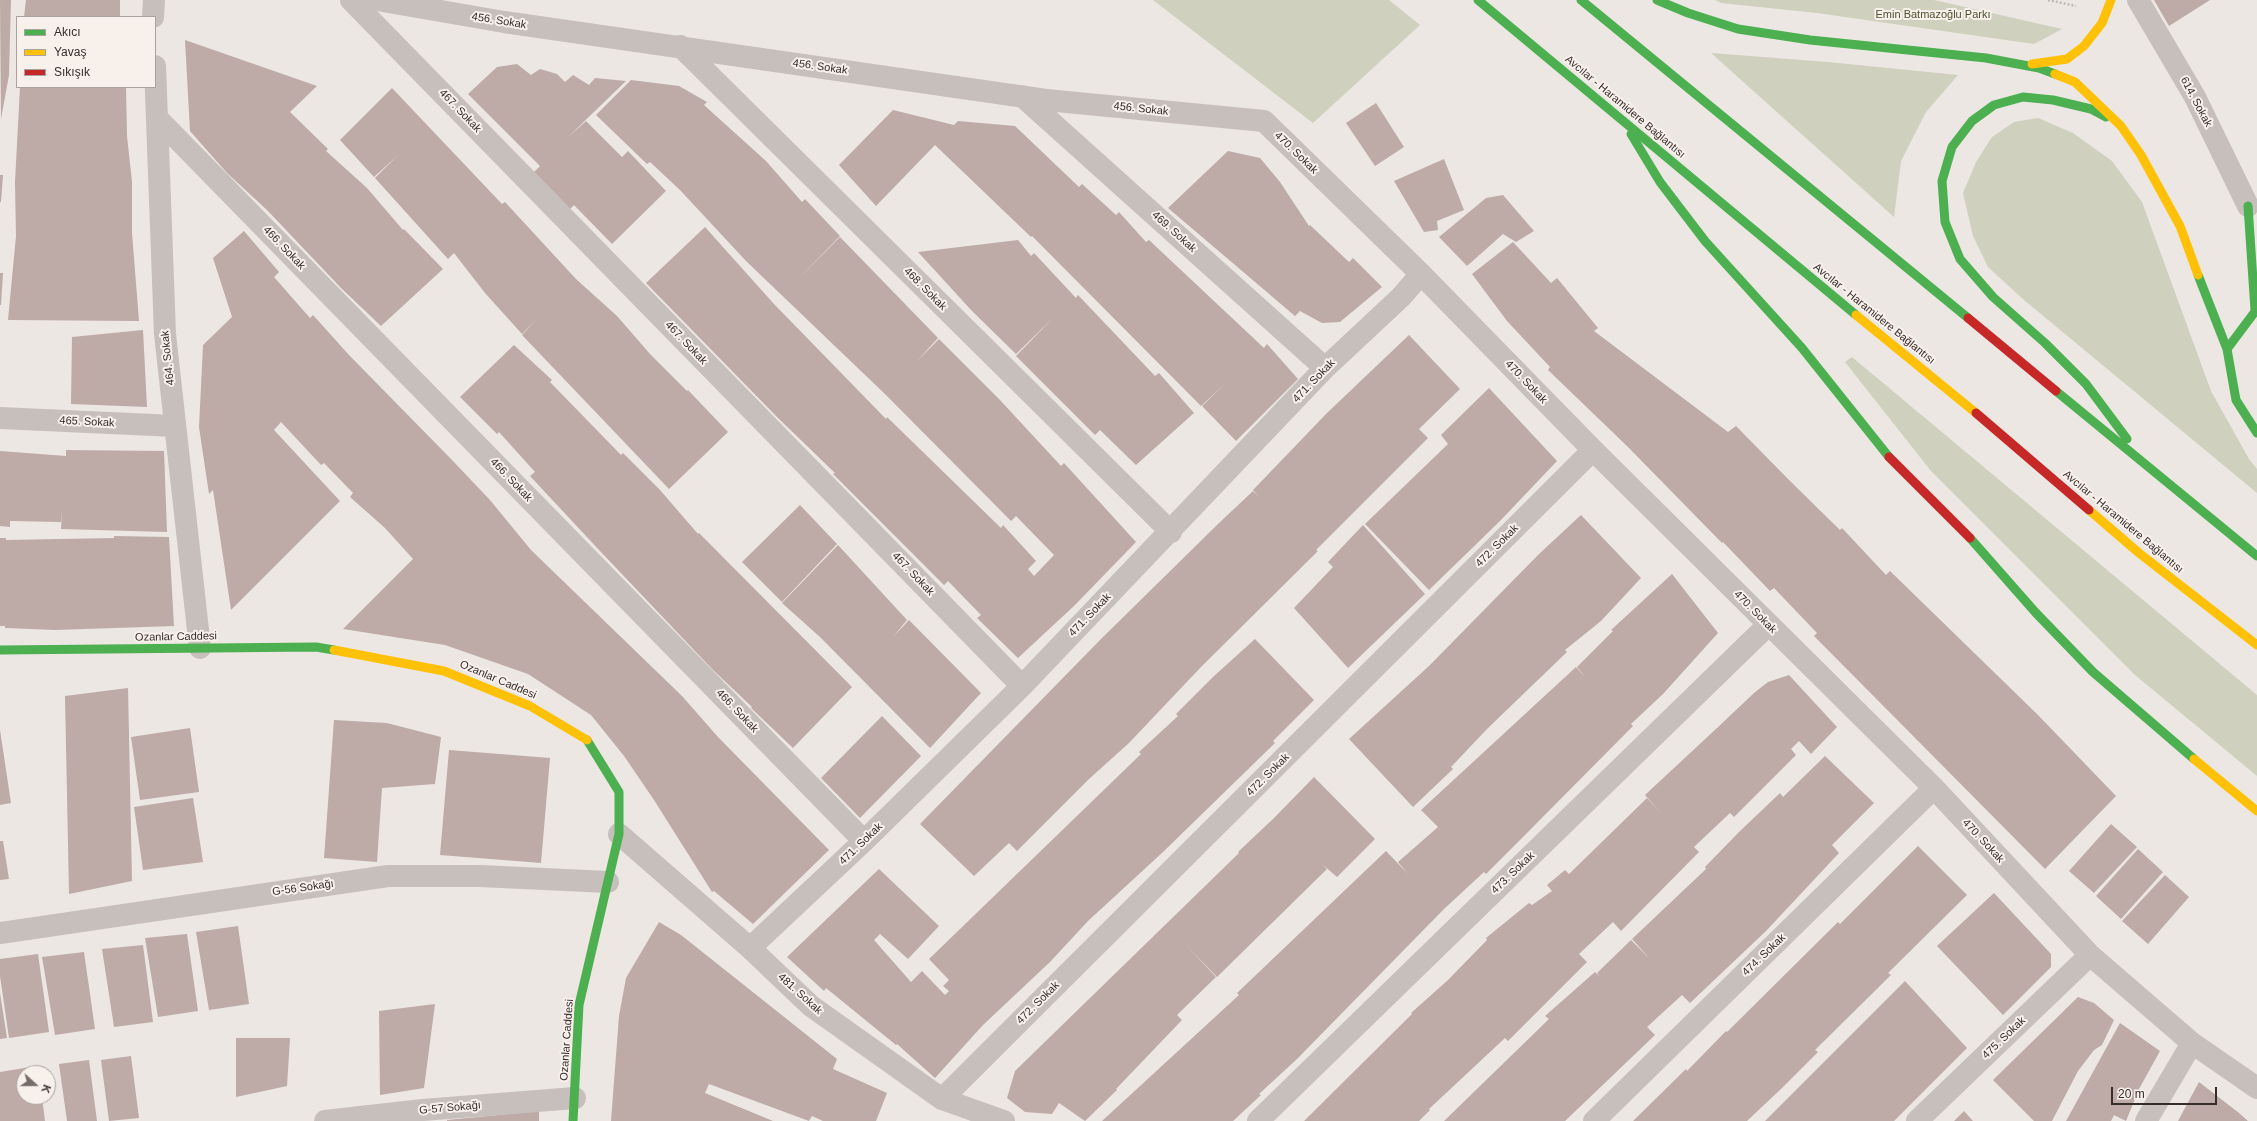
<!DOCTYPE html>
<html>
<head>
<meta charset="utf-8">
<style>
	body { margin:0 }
	#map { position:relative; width:2257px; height:1121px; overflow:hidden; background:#ece7e3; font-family:Helvetica,sans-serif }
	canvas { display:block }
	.legend { position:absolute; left:16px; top:16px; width:140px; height:72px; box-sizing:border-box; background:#f8f0eb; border:1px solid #aaa29e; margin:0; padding:5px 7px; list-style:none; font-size:12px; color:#362c2a }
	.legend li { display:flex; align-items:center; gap:8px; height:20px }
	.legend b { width:20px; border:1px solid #aaa29e }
	.north { position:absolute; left:16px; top:1065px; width:40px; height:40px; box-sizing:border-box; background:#f8f0eb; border:1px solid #aaa29e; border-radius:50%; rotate:111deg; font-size:11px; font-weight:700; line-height:16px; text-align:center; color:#362c2a }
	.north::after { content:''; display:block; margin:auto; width:14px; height:18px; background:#766d6b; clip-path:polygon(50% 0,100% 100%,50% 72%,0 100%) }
	.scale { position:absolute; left:2111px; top:1087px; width:106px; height:18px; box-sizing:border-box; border:2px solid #362c2a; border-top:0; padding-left:5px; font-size:12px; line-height:14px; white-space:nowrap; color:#362c2a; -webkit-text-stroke:3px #f8f0eb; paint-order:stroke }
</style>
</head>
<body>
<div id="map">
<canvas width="2257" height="1121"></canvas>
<ul class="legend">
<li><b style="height:5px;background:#4caf50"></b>Akıcı</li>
<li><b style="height:5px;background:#ffc107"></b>Yavaş</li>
<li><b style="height:5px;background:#c62828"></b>Sıkışık</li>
</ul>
<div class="north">K</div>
<div class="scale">20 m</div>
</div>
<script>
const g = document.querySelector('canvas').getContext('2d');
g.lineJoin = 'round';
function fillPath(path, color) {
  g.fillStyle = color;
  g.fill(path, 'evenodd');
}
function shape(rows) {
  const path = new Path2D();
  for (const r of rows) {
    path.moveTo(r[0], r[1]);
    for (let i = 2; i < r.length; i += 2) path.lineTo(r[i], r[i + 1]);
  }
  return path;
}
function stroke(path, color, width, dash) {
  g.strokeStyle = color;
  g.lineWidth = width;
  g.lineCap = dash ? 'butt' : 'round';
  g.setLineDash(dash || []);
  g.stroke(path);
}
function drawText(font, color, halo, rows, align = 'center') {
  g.font = font + ' Helvetica,sans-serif';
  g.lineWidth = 4;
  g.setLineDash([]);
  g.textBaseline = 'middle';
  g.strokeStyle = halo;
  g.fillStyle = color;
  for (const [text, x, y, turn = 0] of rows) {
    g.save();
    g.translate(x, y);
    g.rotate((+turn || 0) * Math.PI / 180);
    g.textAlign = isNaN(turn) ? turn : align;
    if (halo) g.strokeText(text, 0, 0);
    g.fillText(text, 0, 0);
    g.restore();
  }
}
const green = shape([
	[1153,0,1389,0,1420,25,1313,123],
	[1715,0,1934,0,2062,29,2034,44,1817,13,1721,3],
	[1711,53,1828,62,1958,75,1926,112,1901,161,1894,217],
	[2038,118,2073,133,2112,161,2142,202,2211,391,2249,459,2257,469,2257,493,2024,300,1988,267,1973,236,1963,193,1976,162,1992,137,2014,122],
	[1852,357,2257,695,2257,776,2135,675,1931,471,1845,362]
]);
const building = shape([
	[0,0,11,0,9,75,1,119],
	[26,0,120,0,120,17,24,17],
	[2154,0,2210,0,2169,26],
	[185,40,317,86,290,112,328,149,326,151,367,188,353,201,367,188,403,230,404,229,443,269,381,326,341,288,267,210,227,173,190,131],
	[517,64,531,75,540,69,557,74,565,82,573,75,589,85,595,78,626,81,566,139,586,121,622,157,628,151,666,191,612,244,574,205,570,209,534,172,540,166,468,94,497,67],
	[631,80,679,86,707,102,704,105,766,161,802,202,805,199,840,236,798,279,840,237,938,338,917,361,939,339,1000,400,1061,466,1064,463,1136,542,1075,605,1018,658,977,618,981,615,948,581,944,585,833,474,835,473,777,417,646,283,705,227,774,304,886,419,887,417,1001,528,1003,525,1036,561,1028,569,1034,576,1054,555,1016,516,1011,521,886,395,746,261,680,190,650,162,647,164,596,115],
	[20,87,126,87,127,136,132,182,132,233,139,321,8,320,16,236,15,182],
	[392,88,502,204,505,202,576,279,617,316,650,354,687,391,663,416,688,390,728,432,669,489,522,335,536,320,522,334,485,293,454,253,448,259,375,178,398,155,374,177,340,140],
	[1376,103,1404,147,1375,166,1346,123],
	[893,110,954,125,958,121,1015,126,1079,187,1082,184,1116,215,1119,212,1146,242,1149,240,1264,348,1267,344,1298,379,1236,441,1202,406,1228,381,1201,406,1032,236,1031,237,935,145,876,206,839,165],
	[1228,151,1260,158,1280,182,1309,226,1310,225,1349,262,1353,258,1382,287,1340,322,1322,323,1300,311,1295,316,1168,208],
	[1444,159,1464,210,1437,221,1438,230,1424,232,1394,181],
	[0,175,3,175,1,202,0,202],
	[1503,195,1534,231,1516,242,1503,234,1467,266,1439,237,1486,198],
	[244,231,279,272,274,277,310,318,313,315,349,355,452,460,490,500,531,550,682,696,718,737,829,850,753,924,714,891,712,892,654,800,624,756,591,715,528,674,445,645,343,629,413,559,385,528,350,497,353,493,324,463,321,465,281,422,274,430,340,501,231,610,213,490,209,494,199,427,203,345,232,317,213,258],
	[1018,240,1031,256,1034,253,1076,298,1078,295,1155,376,1159,373,1194,413,1136,465,1100,430,1095,435,1016,356,1052,319,1016,354,972,311,918,252],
	[1513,242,1551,283,1557,278,1598,328,1594,331,1728,432,1736,426,1789,480,1840,530,1842,528,1886,575,1890,571,2038,715,2116,796,2045,869,1814,636,1817,633,1774,588,1770,591,1723,542,1736,530,1722,543,1628,447,1548,370,1550,367,1507,321,1472,274],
	[0,273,3,273,1,305,0,305],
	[143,330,147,407,71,404,72,337],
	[1409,335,1460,389,1419,429,1428,438,1316,550,1318,551,1201,667,1129,743,1089,779,1017,851,1009,843,974,876,920,824,1101,639,1218,524,1253,491,1259,497,1253,490,1327,413],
	[514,345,552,380,550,382,621,455,623,453,660,490,698,534,699,533,852,687,793,748,751,708,752,707,712,669,600,551,530,476,535,472,499,432,497,434,460,397],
	[1489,388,1557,461,1500,521,1429,590,1365,524,1448,444,1441,435],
	[66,450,164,451,167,532,61,529,62,510,61,522,10,521,10,527,0,526,0,451,66,456],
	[800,505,837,544,782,602,742,562],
	[1581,515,1641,578,1601,621,1565,650,1567,652,1487,729,1451,767,1453,769,1413,807,1349,739,1429,666,1539,554],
	[1363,525,1425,594,1348,668,1294,608,1333,567,1328,562],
	[114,536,169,537,174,626,55,630,5,628,5,626,0,626,0,538,6,538,6,565,6,540,114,538],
	[838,545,907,620,893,637,909,620,981,693,930,748,820,637,782,603],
	[1672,574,1718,633,1663,694,1631,724,1633,726,1521,839,1486,874,1484,872,1444,909,1297,1059,1259,1094,1261,1095,1233,1121,1102,1121,1239,995,1237,993,1386,851,1408,874,1398,862,1438,827,1421,810,1576,667,1586,678,1577,667,1613,631,1611,630],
	[1255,639,1314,700,1273,741,1275,743,1163,852,1088,921,1050,962,983,1025,935,1078,897,1044,896,1045,826,988,824,991,787,957,879,869,939,926,908,959,880,934,874,940,911,982,922,971,945,995,949,991,943,986,949,980,929,959,1141,754,1139,752,1178,716,1176,714,1214,676],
	[1789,675,1837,727,1811,754,1799,741,1791,749,1796,755,1734,817,1730,813,1694,847,1699,852,1621,931,1613,922,1579,954,1587,962,1508,1041,1505,1038,1429,1109,1430,1110,1419,1121,1304,1121,1412,1014,1411,1013,1448,980,1487,940,1486,938,1529,903,1532,905,1552,891,1547,885,1565,870,1569,874,1647,798,1662,814,1645,795,1717,728,1723,735,1717,728,1754,693,1768,682],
	[128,688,132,881,69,894,65,696],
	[882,716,921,756,860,818,821,778],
	[334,720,387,723,441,737,435,784,382,788,377,862,324,858],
	[190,728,199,792,140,800,131,737],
	[0,730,11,803,0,805],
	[449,750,550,758,541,863,440,855],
	[1825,756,1874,803,1832,845,1839,853,1766,931,1690,1003,1682,995,1647,1027,1655,1035,1608,1080,1596,1068,1608,1080,1565,1121,1444,1121,1549,1019,1545,1016,1595,972,1600,977,1597,973,1631,940,1650,959,1632,939,1706,869,1705,867,1739,832,1780,793,1783,797],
	[1314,777,1375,839,1337,877,1322,864,1327,869,1217,977,1185,944,1216,977,1177,1015,1182,1020,1116,1089,1117,1090,1085,1121,1059,1103,1052,1114,1025,1112,1007,1098,1015,1071,1239,853,1238,852,1274,818],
	[193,798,203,862,143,870,134,807],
	[2111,824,2137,847,2094,893,2069,871],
	[0,841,3,841,9,879,0,880],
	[1918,846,1967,895,1888,973,1891,975,1815,1050,1818,1052,1782,1088,1747,1121,1633,1121,1686,1069,1687,1071,1726,1031,1727,1032,1838,922,1840,924],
	[2138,849,2163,872,2121,919,2096,896],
	[2165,875,2189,897,2148,944,2122,921],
	[1994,893,2051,954,2051,967,2003,1015,1937,946],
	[659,922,681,935,837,1059,833,1069,887,1093,876,1121,823,1121,812,1116,809,1121,709,1084,705,1093,773,1121,611,1121,619,1016,626,978],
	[238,926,249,1004,209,1010,196,932],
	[187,934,198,1011,158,1017,145,938],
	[143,945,153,1022,114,1027,102,949],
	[84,952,95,1029,55,1035,42,957],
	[38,954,49,1032,9,1038,0,976,0,959],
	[1905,981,1967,1048,1894,1121,1765,1121],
	[0,993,7,1038,0,1039],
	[2078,997,2094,1003,2114,1020,2102,1045,2094,1050,2078,1071,2052,1121,2034,1121,1993,1080],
	[435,1004,424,1088,380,1095,379,1011],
	[2120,1023,2160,1051,2139,1089,2126,1121,2114,1115,2111,1121,2066,1121],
	[236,1038,290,1038,287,1086,236,1097],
	[131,1056,139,1118,109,1121,101,1060],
	[89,1060,97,1121,67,1121,59,1064],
	[37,1066,38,1073,24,1073,24,1097,42,1097,45,1121,0,1121,0,1072],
	[2199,1082,2239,1113,2248,1121,2178,1121],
	[539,1111,539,1121,447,1121,447,1120],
	[1964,1111,1973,1121,1954,1121]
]);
const path = shape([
	[2048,0,2076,6]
]);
const street = shape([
	[351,0,1022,686],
	[377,0,504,22,1046,100,1264,121,1421,274,1593,450,1934,788,2090,955,2192,1043,2257,1088],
	[2138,0,2195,97,2248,206],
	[153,17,154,0],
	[680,46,1171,532],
	[155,66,165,334,200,648],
	[1022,96,1325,368],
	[157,118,864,841],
	[0,418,175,426],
	[619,834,750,948,811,1006,942,1099,1004,1121],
	[0,933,388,876,480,876,608,882],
	[750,948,864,841,1022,686,1325,368,1401,297,1421,274],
	[942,1099,1593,450],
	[325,1121,423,1110,575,1098],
	[1258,1121,1768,625],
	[1594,1121,1934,788],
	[1917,1121,2090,955],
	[2146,1121,2192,1043]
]);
const fast = shape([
	[1478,0,1856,315],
	[1581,0,1968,318],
	[1657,0,1688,13,1738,29,1810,40,1986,58,2039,68,2055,74],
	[2106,117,2091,109,2053,100,2023,97,1994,105,1972,121,1952,147,1942,181,1945,222,1960,259,1993,297,2045,343,2086,384,2127,439],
	[1631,134,1660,182,1705,241,1802,348,1889,457],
	[2248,206,2255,310],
	[2198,275,2227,349,2236,400,2257,433],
	[2227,349,2257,309],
	[2056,391,2257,556],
	[1970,538,2036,613,2093,672,2194,759],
	[0,650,316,647,334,650],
	[573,1121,579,1005,619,834,619,792,587,740]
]);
const slow = shape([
	[2032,64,2067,59,2084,46,2102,23,2111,0],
	[2055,74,2075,82,2121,126,2141,155,2180,226,2198,275],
	[1856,315,1976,413],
	[2089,510,2139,553,2257,645],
	[334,650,444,671,530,706,587,740],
	[2194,759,2257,811]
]);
const jam = shape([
	[1968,318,2056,391],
	[1976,413,2089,510],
	[1889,457,1970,538]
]);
const parkNames = [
	["Emin Batmazoğlu Parkı",1933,15]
];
const streetNames = [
	["456. Sokak",499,21,9],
	["456. Sokak",820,67,8],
	["614. Sokak",2196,102,62],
	["Avcılar - Haramidere Bağlantısı",1625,107,40],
	["456. Sokak",1141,109,6],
	["467. Sokak",460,111,46],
	["470. Sokak",1296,153,44],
	["469. Sokak",1174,232,42],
	["466. Sokak",284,248,46],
	["468. Sokak",925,289,45],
	["Avcılar - Haramidere Bağlantısı",1874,314,39],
	["467. Sokak",686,343,46],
	["464. Sokak",168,358,-96],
	["471. Sokak",1314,381,-46],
	["470. Sokak",1526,382,46],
	["465. Sokak",87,422,3],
	["466. Sokak",511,480,46],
	["Avcılar - Haramidere Bağlantısı",2123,522,40],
	["472. Sokak",1497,546,-45],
	["467. Sokak",913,574,46],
	["470. Sokak",1755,612,45],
	["471. Sokak",1090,615,-46],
	["Ozanlar Caddesi",176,637,-1],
	["Ozanlar Caddesi",498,680,23],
	["466. Sokak",737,711,46],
	["472. Sokak",1268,775,-45],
	["470. Sokak",1983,841,47],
	["471. Sokak",861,844,-44],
	["473. Sokak",1513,873,-44],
	["G-56 Sokağı",303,888,-8],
	["474. Sokak",1764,955,-44],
	["481. Sokak",800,994,42],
	["472. Sokak",1038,1003,-45],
	["475. Sokak",2004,1038,-44],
	["Ozanlar Caddesi",567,1040,-86],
	["G-57 Sokağı",450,1108,-5]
];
fillPath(green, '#cfd0be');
fillPath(building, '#beaaa6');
stroke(path, '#bfb8b4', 2.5, [2, 2]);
stroke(street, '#c6bfbb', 22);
stroke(fast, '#4caf50', 9);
stroke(slow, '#ffc107', 9);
stroke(jam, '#c62828', 9);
drawText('11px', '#4a5230', '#f8f0eb', parkNames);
drawText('11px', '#362c2a', '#f8f0eb', streetNames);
</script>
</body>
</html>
